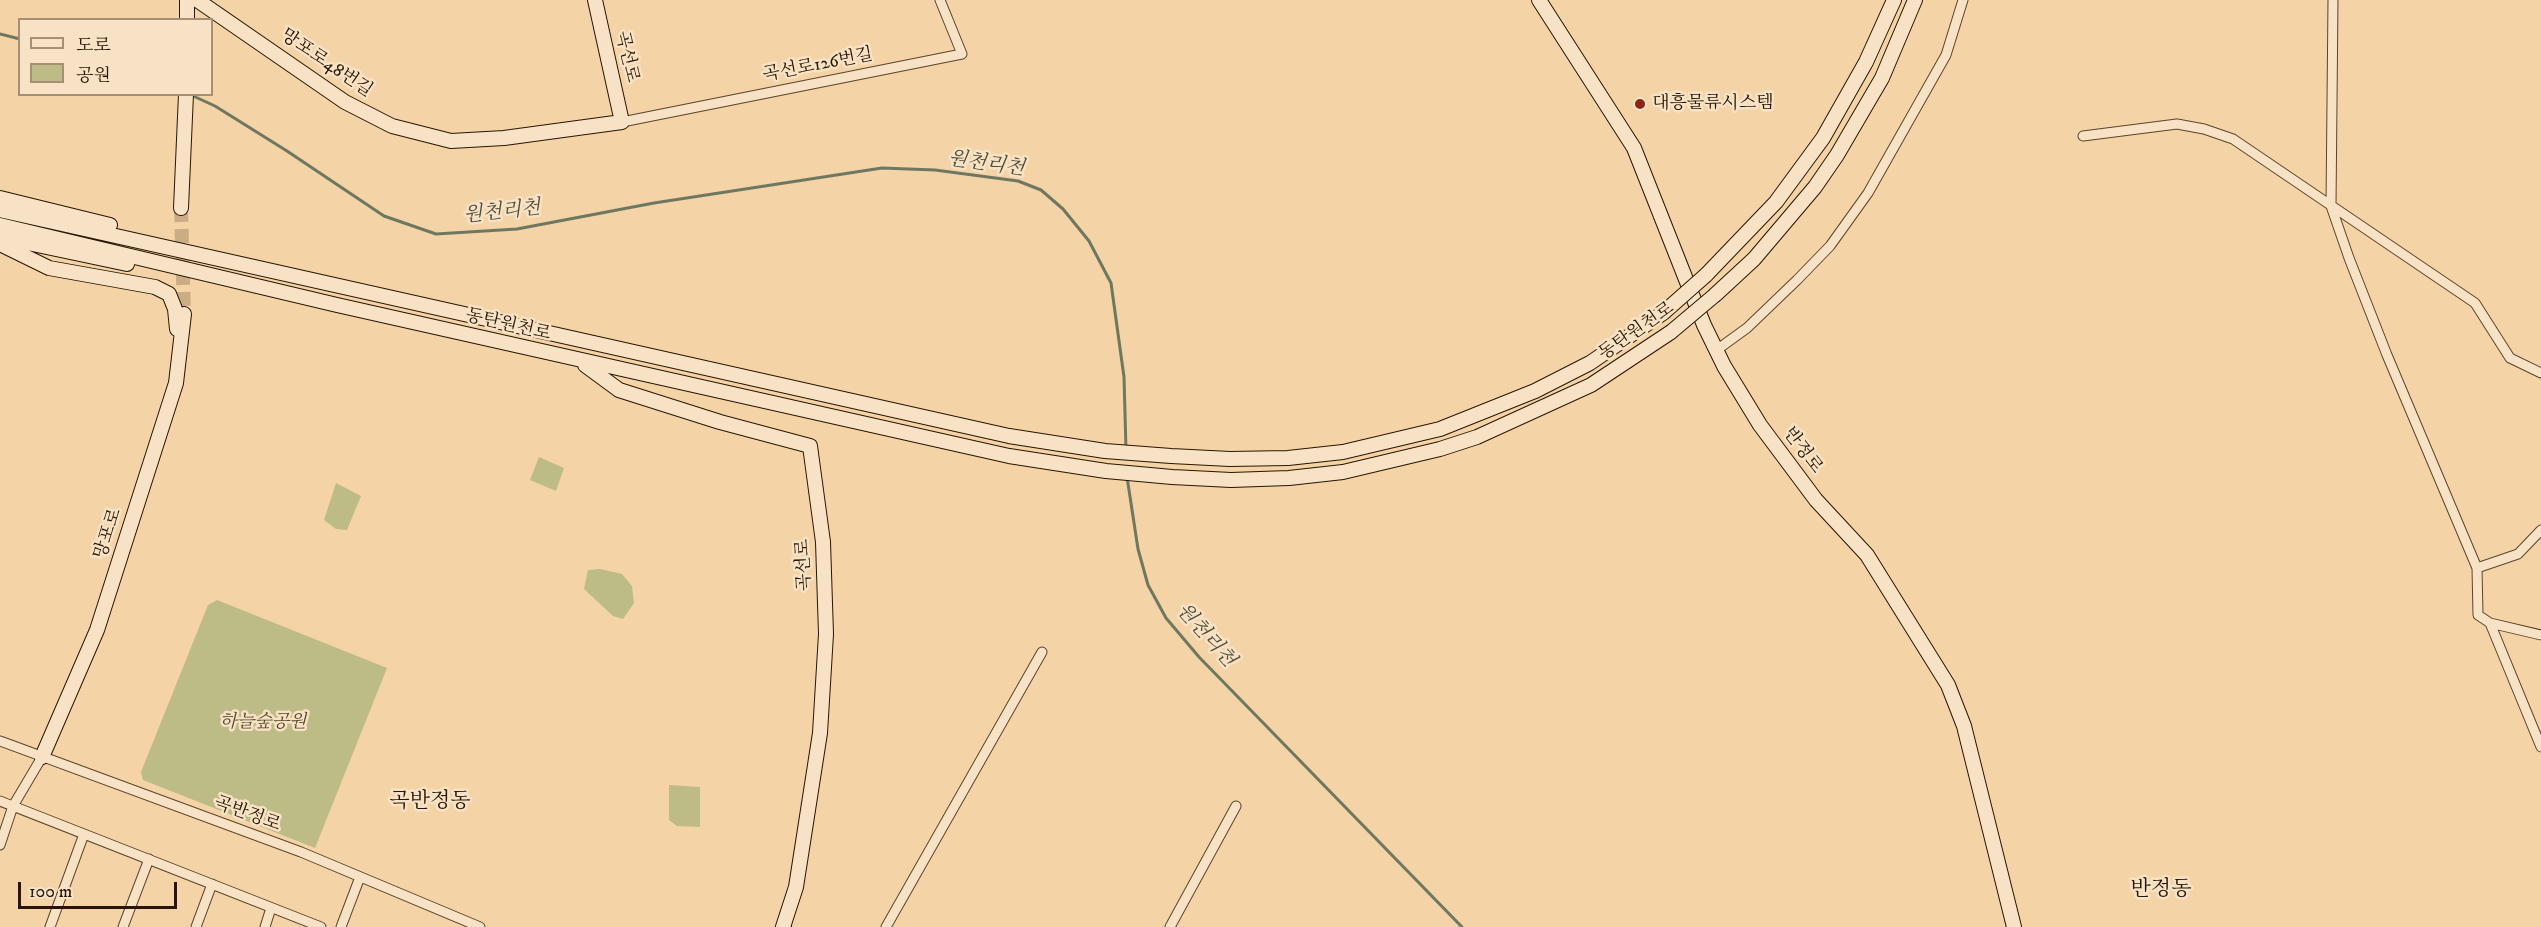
<!DOCTYPE html>
<html>
<head>
<meta charset="utf-8">
<style>
	body { margin:0 }
	#map { position:relative; width:2541px; height:927px; overflow:hidden; background:#f4d3a6; font-family:"IM FELL DW Pica","Noto Serif KR",serif }
	canvas { display:block }
	.legend { position:absolute; left:18px; top:18px; width:195px; height:78px; box-sizing:border-box; background:#f8e2c5; border:2px solid #a59076; margin:0; padding:8px 10px; list-style:none; font-size:18px; color:#281600 }
	.legend li { display:flex; align-items:center; gap:12px; height:30px }
	.legend b { width:30px; border:2px solid #a59076 }
	.scale { position:absolute; left:18px; top:882px; width:159px; height:27px; box-sizing:border-box; border:3px solid #281600; border-top:0; padding-left:8px; font-size:18px; line-height:21px; white-space:nowrap; color:#281600; -webkit-text-stroke:4px #f8e2c5; paint-order:stroke }
</style>
</head>
<body>
<div id="map">
<canvas width="2541" height="927"></canvas>
<ul class="legend">
<li><b style="height:8px;background:#f8e2c5"></b>도로</li>
<li><b style="height:16px;background:#bdbc86"></b>공원</li>
</ul>
<div class="scale">100 m</div>
</div>
<script>
const g = document.querySelector('canvas').getContext('2d');
g.lineJoin = 'round';
function fillPath(path, color) {
  g.fillStyle = color;
  g.fill(path, 'evenodd');
}
function shape(rows) {
  const path = new Path2D();
  for (const r of rows) {
    path.moveTo(r[0], r[1]);
    for (let i = 2; i < r.length; i += 2) path.lineTo(r[i], r[i + 1]);
  }
  return path;
}
function stroke(path, color, width, dash) {
  g.strokeStyle = color;
  g.lineWidth = width;
  g.lineCap = dash ? 'butt' : 'round';
  g.setLineDash(dash || []);
  g.stroke(path);
}
function drawText(font, color, halo, rows, align = 'center') {
  g.font = font + ' "IM FELL DW Pica","Noto Serif KR",serif';
  g.lineWidth = 5;
  g.setLineDash([]);
  g.textBaseline = 'middle';
  g.strokeStyle = halo;
  g.fillStyle = color;
  for (const [text, x, y, turn = 0] of rows) {
    g.save();
    g.translate(x, y);
    g.rotate((+turn || 0) * Math.PI / 180);
    g.textAlign = isNaN(turn) ? turn : align;
    if (halo) g.strokeText(text, 0, 0);
    g.fillText(text, 0, 0);
    g.restore();
  }
}
const green = shape([
	[539,457,564,468,556,491,530,480],
	[336,483,361,496,347,530,336,529,324,520],
	[600,569,622,574,632,586,634,603,623,619,613,616,584,589,588,570],
	[217,600,387,668,315,848,143,780,141,772,208,605],
	[669,785,700,787,700,827,677,826,669,820]
]);
const stream = shape([
	[0,34,20,39],
	[191,95,215,106,287,151,384,216,436,234,517,229,654,203,882,168,935,170,1018,181,1041,190,1063,209,1089,241,1111,283,1124,377,1126,450],
	[1127,477,1138,549,1148,585,1166,618,1199,657,1462,927]
]);
const secondaryTunnel = shape([
	[181,208,184,314]
]);
const street = shape([
	[2333,0,2331,206,2349,258,2387,355,2477,568,2478,615,2490,623,2541,747],
	[622,122,962,54,940,0],
	[2083,136,2177,124,2204,129,2233,139,2475,303,2510,358,2541,373],
	[1718,349,1747,328,1797,280,1830,246,1868,193,1946,55,1963,0],
	[2477,568,2518,554,2541,530],
	[2490,623,2541,635],
	[0,741,301,852,480,927],
	[0,801,321,927],
	[0,845,13,806,42,757],
	[50,927,84,834],
	[123,927,149,859],
	[196,927,212,884],
	[265,927,271,908],
	[341,927,360,877],
	[886,927,1042,652],
	[1170,927,1236,806]
]);
const secondary = shape([
	[197,0,345,102,392,126,451,141,504,138,622,122,595,0],
	[1539,0,1634,148,1704,325,1724,366,1760,425,1816,500,1867,555,1948,685,1964,726,2014,927],
	[187,20,187,0],
	[0,198,110,225],
	[181,208,186,94],
	[0,210,1009,436,1105,451,1171,456,1230,459,1288,458,1343,452,1440,429,1535,391,1590,363,1663,313],
	[0,225,337,305,1009,456,1106,471,1172,477,1231,480,1289,478,1343,472,1440,449,1477,437,1591,385,1671,332],
	[0,237,127,264],
	[0,244,49,268,155,287,169,294,175,309,177,329],
	[1706,275,1776,202,1823,138,1866,62,1894,0],
	[1715,295,1754,259,1815,187,1837,155,1882,78,1915,0],
	[585,365,619,390,720,422,810,446,823,542,826,634,820,733,796,887,783,927],
	[42,757,97,630,176,383,184,314]
]);
const secondaryBridge = shape([
	[1663,313,1706,275],
	[1671,332,1715,295]
]);
const markers = [
	[1640,104,6,"#8f2418"]
];
const streetNames = [
	["곡선로",626,57,77],
	["망포로48번길",326,64,34],
	["곡선로126번길",818,66,-11],
	["동탄원천로",508,326,13],
	["동탄원천로",1637,332,-35],
	["반정로",1802,451,53],
	["망포로",109,534,-72],
	["곡선로",805,565,-93],
	["곡반정로",247,815,20]
];
const poiNames = [
	["대흥물류시스템",1652,104]
];
const parkNames = [
	["하늘숲공원",263,723]
];
const waterNames = [
	["원천리천",986,165,8],
	["원천리천",502,213,-6],
	["원천리천",1205,636,48]
];
const quarterNames = [
	["곡반정동",430,803],
	["반정동",2161,891]
];
fillPath(green, '#bdbc86');
stroke(stream, '#6e7861', 3);
stroke(secondaryTunnel, '#cbad85', 14, [14, 7]);
stroke(street, '#5b452a', 11);
stroke(secondary, '#281600', 16);
stroke(street, '#f8e2c5', 9);
stroke(secondary, '#f8e2c5', 14);
stroke(secondaryBridge, '#281600', 16, []);
stroke(secondaryBridge, '#f8e2c5', 14);
for (const [x, y, r, color] of markers) {
  const dot = new Path2D();
  dot.arc(x, y, r, 0, 2 * Math.PI);
  g.fillStyle = color;
  g.fill(dot);
  stroke(dot, '#f8e2c5', 2);
}
drawText('18px', '#281600', '#f8e2c5', streetNames);
drawText('18px', '#281600', '#f8e2c5', poiNames, 'left');
drawText('italic 18px', '#554828', '#f8e2c5', parkNames);
drawText('italic 20px', '#514f39', '#f8e2c5', waterNames);
drawText('21px', '#281600', '#f8e2c5', quarterNames);
</script>
</body>
</html>
